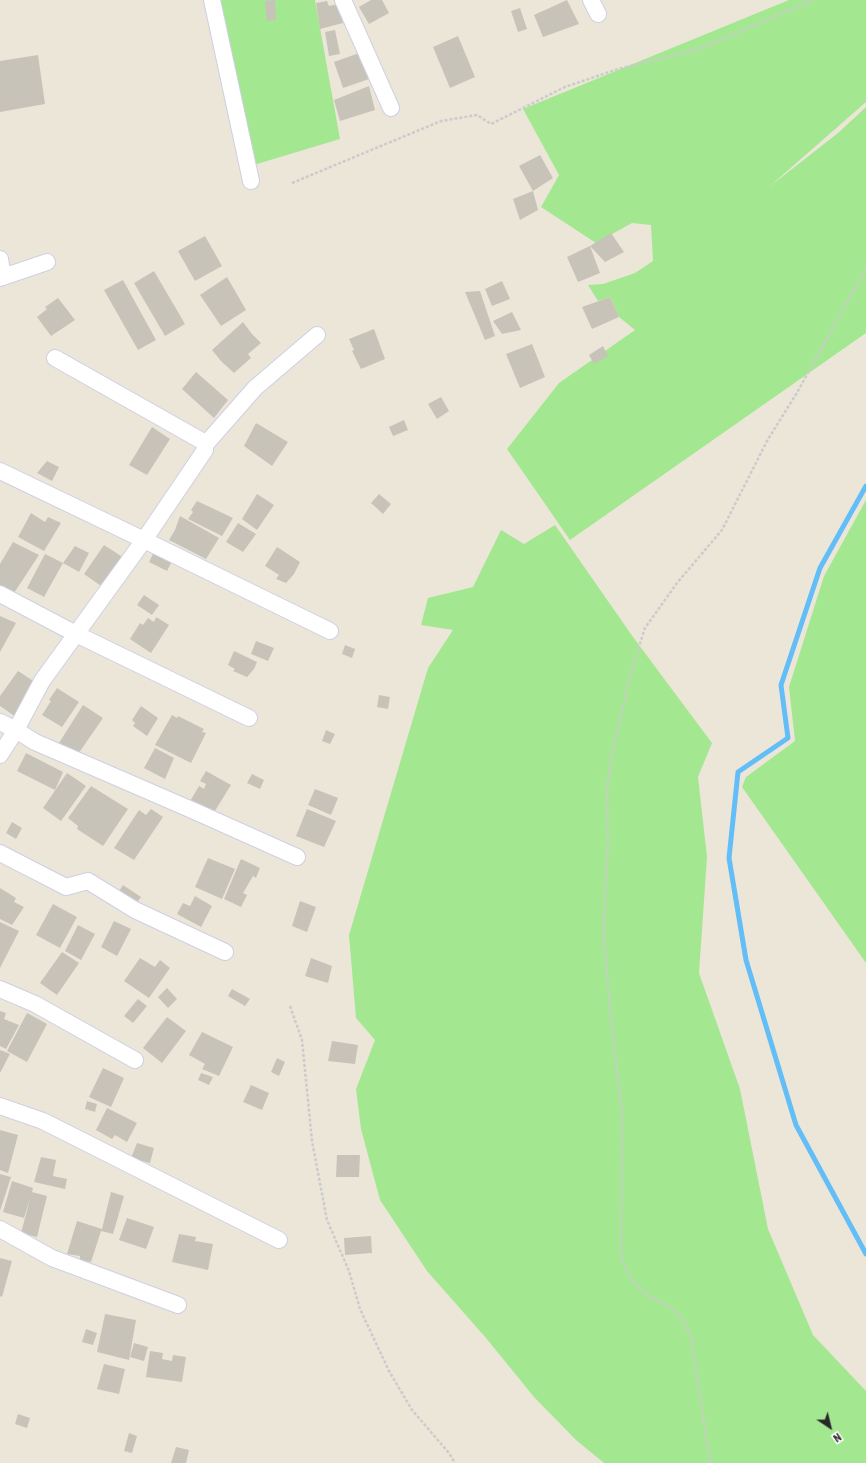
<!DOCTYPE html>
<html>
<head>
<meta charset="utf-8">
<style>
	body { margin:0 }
	#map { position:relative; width:866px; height:1463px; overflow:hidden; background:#ece6d9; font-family:"Roboto Condensed",sans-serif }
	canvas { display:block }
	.north { position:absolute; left:810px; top:1407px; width:40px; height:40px; -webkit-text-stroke:3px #fff; paint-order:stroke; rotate:145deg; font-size:11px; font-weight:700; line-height:16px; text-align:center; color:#282828 }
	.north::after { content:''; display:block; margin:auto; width:14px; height:18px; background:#282828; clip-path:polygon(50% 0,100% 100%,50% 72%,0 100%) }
</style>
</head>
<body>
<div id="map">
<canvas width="866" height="1463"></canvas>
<div class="north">N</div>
</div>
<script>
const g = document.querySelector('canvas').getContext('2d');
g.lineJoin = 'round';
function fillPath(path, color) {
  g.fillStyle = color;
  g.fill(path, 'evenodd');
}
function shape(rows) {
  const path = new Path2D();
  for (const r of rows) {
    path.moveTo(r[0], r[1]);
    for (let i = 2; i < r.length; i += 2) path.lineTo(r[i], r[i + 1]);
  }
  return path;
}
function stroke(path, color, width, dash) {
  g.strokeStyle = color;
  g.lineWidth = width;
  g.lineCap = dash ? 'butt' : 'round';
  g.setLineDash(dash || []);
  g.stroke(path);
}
const green = shape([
	[218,0,315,0,340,139,247,167],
	[789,0,866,0,866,102,769,187,838,133,866,107,866,333,570,540,507,449,559,383,635,330,619,317,610,297,598,301,588,285,603,284,635,273,653,261,651,225,632,223,596,243,541,207,559,175,523,109],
	[866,500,866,963,742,787,746,777,795,741,789,687,824,576],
	[555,525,633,637,712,743,698,777,707,857,699,973,740,1089,768,1229,813,1335,866,1391,866,1463,604,1463,576,1440,534,1397,486,1338,427,1271,380,1200,361,1129,356,1089,375,1040,356,1018,349,935,428,668,453,630,421,625,428,598,473,587,501,530,524,544]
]);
const stream = shape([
	[866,486,820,568,781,685,788,738,738,772,729,858,746,960,796,1125,866,1254]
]);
const building = shape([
	[275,0,276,20,267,21,265,1],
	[371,0,382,0,389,13,369,24,359,7],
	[567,0,579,24,543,37,534,15],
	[327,1,329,6,338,4,343,23,320,29,316,3],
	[520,8,527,29,518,32,511,11],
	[335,30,340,54,329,56,325,32],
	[458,36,475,77,450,88,433,47],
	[359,53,369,79,343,88,334,62],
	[38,55,45,104,0,112,0,61],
	[369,86,375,110,340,121,334,100],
	[540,155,553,178,533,191,519,166],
	[533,191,538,210,520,220,513,199],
	[611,233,624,252,605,262,590,246],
	[205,236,222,266,195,281,178,251],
	[590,246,600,273,578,282,567,257],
	[154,271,185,324,165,336,134,283],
	[227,277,246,310,221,326,200,295],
	[123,280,156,340,138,350,104,290],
	[502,281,510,299,492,306,485,289],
	[480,291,495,336,485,340,465,292],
	[610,297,619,317,592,329,582,307],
	[58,298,75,320,51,336,37,317,47,309,45,307],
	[512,312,521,330,502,334,493,321],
	[243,322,252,334,261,343,248,354,251,358,234,373,221,361,212,350],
	[374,329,385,359,361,369,352,351,354,350,349,339],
	[532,344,545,377,520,388,506,354],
	[603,346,608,356,594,364,589,355],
	[196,372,228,400,214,418,182,389],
	[441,397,449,411,437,419,428,404],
	[404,420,408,430,393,436,389,427],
	[256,423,288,442,272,466,244,446],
	[152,427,170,439,147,475,129,465],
	[47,461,59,467,52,481,37,473],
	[257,494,274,505,257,530,242,519],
	[379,494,391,504,383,514,371,503],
	[197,501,233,518,222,536,188,519,193,512,191,510],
	[31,513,45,522,48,517,61,523,44,551,18,537],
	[180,516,219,538,206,559,169,540,175,530],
	[238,523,256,534,243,552,226,542],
	[13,542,39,555,14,593,0,585,0,564],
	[104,545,124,558,104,588,84,574],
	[75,546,89,553,79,572,63,563,44,597,27,588,45,554,63,563],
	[277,547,300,562,294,574,286,583,276,579,279,575,265,566],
	[155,550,173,559,167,571,149,562],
	[144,595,159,605,152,615,137,605],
	[0,616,16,623,0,652],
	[156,617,169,625,151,653,130,639,140,623,143,625,148,618,154,622],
	[256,641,274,648,268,661,251,654],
	[345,645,355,649,352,658,342,654],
	[234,651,257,662,254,669,247,677,233,671,235,669,228,665],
	[18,671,38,684,16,717,0,706,0,696],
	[57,688,79,702,62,727,42,715,51,701,49,700],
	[379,695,390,697,388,709,377,707],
	[83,705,103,718,76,757,59,743],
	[141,706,158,718,147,736,133,726,135,723,132,720],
	[172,715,177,718,178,716,204,729,202,732,206,733,191,763,155,745],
	[326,730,335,734,330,744,322,741],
	[155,748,174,758,165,779,144,768],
	[26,753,63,772,55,790,17,771],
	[206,771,231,785,213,814,189,803,199,786,204,789,206,784,200,781],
	[67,773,86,786,61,821,43,808],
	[252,774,264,780,260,789,247,783],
	[91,786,128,809,103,846,77,829,78,826,68,818],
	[315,789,338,798,331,815,308,805],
	[151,809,163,817,134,860,114,848,139,810,146,815],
	[307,809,336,821,324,847,296,836],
	[12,822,22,828,16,839,6,833],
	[208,858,235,869,222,899,195,887],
	[241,859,260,868,256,878,253,876,243,893,247,895,241,907,224,899],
	[123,885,141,897,136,904,118,893],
	[0,888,16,898,14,902,24,907,12,925,0,919],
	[195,896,212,906,201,927,177,914,183,903,190,906],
	[300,901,316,907,307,932,292,926],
	[53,904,77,917,60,948,36,935],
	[114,921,131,929,117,956,101,947],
	[0,922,19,931,0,968],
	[78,925,95,934,81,960,65,951],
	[62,952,79,963,57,995,40,983],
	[140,958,155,967,160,960,170,968,149,998,124,981],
	[311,958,332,966,328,983,305,976],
	[167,988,177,999,168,1008,158,997],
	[232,989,250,999,245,1006,228,996],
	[138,999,147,1006,133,1023,124,1016],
	[0,1011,6,1013,4,1019,19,1025,6,1049,0,1046],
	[27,1013,47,1024,27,1062,7,1051],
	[167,1017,186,1031,162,1063,143,1048],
	[202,1032,233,1047,219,1076,202,1069,205,1064,189,1055],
	[332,1041,358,1045,355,1064,328,1061],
	[0,1050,10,1054,0,1073],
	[277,1058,285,1062,279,1076,271,1072],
	[103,1068,124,1078,111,1107,89,1097],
	[201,1073,213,1077,209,1085,198,1080],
	[251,1085,269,1093,262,1110,243,1102],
	[87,1101,97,1104,95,1112,85,1109],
	[107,1108,137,1123,127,1142,115,1135,112,1139,96,1130],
	[0,1130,18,1135,8,1173,0,1170],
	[137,1143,154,1148,150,1163,131,1158],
	[337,1155,360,1155,359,1177,336,1177],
	[41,1157,56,1160,53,1176,67,1179,65,1189,34,1182],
	[0,1174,11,1177,0,1211],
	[12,1181,33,1188,32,1192,47,1196,37,1237,21,1233,31,1195,24,1218,3,1212],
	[111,1192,124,1196,113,1234,101,1231,91,1262,80,1260,80,1256,67,1254,77,1221,102,1229],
	[127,1218,154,1227,146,1249,119,1240],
	[179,1234,196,1237,195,1241,213,1244,208,1270,172,1262],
	[371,1236,372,1253,345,1255,344,1238],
	[0,1258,12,1261,2,1297,0,1296],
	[105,1314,136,1320,129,1360,97,1352],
	[86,1329,97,1333,93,1345,82,1342],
	[134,1343,148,1347,144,1361,130,1357],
	[150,1351,163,1353,162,1359,172,1361,173,1355,186,1357,182,1382,146,1377],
	[104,1364,125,1369,119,1394,97,1389],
	[18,1414,30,1418,27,1428,15,1424],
	[129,1433,137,1436,132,1453,124,1451],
	[176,1447,189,1450,186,1463,171,1463]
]);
const path = shape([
	[292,183,441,121,477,115,491,124,565,87,618,69,699,49,813,0],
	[290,1006,302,1040,312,1141,327,1220,349,1271,360,1309,389,1371,412,1410,449,1453,455,1463],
	[710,1463,691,1337,685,1323,677,1313,666,1304,652,1298,640,1289,631,1279,621,1257,621,1229,622,1114,611,1019,604,941,605,895,608,847,607,792,611,758,633,665,645,628,677,583,722,530,767,441,798,391,866,268]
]);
const street = shape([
	[212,0,251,181],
	[343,0,391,108],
	[591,0,598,14],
	[0,259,3,277],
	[0,278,47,262],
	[55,358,202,441,205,445],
	[0,471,144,540,330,631],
	[0,594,76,634,249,718],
	[0,722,16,730,35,742,192,810,297,857],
	[0,755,16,730,42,681,144,540,205,450,205,445,255,388,317,335],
	[0,853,66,887,88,881,135,910,225,952],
	[0,989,35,1004,135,1060],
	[0,1106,43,1121,279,1240],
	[0,1229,52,1258,178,1305]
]);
fillPath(green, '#a4e791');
stroke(stream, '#63bef7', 5);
fillPath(building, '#c7c3b9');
stroke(street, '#cecfe3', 18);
stroke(path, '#cbcbcb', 2.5, [3, 2]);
stroke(street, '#fff', 16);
</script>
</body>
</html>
